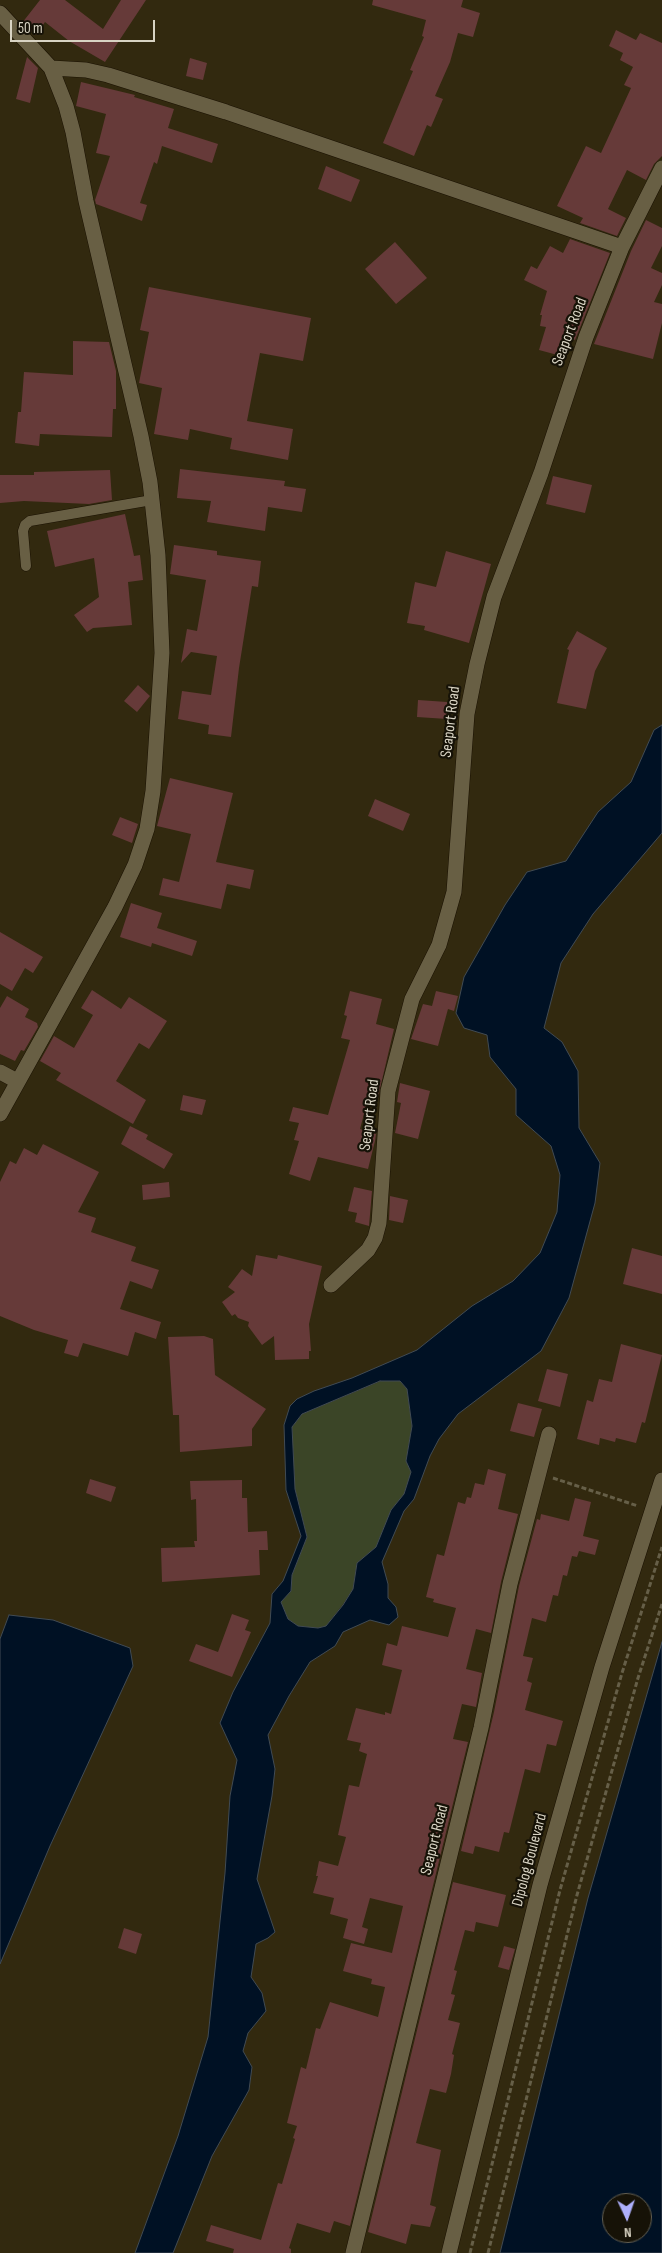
<!DOCTYPE html>
<html>
<head>
<meta charset="utf-8">
<style>
	body { margin:0 }
	#map { position:relative; width:662px; height:2253px; overflow:hidden; background:#32290f; font-family:"Sofia Sans Condensed",sans-serif }
	canvas { display:block }
	.north { position:absolute; left:602px; top:2193px; width:50px; height:50px; box-sizing:border-box; background:#161207; border:1px solid #645f52; border-radius:50%; rotate:177deg; font-size:14px; font-weight:700; line-height:20px; text-align:center; color:#d8d3c3 }
	.north::after { content:''; display:block; margin:auto; width:18px; height:22px; background:#adaffb; clip-path:polygon(50% 0,100% 100%,50% 72%,0 100%) }
	.scale { position:absolute; left:10px; top:20px; width:145px; height:22px; box-sizing:border-box; border:2px solid #d8d3c3; border-top:0; padding-left:6px; font-size:15px; line-height:18px; white-space:nowrap; color:#d8d3c3; -webkit-text-stroke:4px #161207; paint-order:stroke }
</style>
</head>
<body>
<div id="map">
<canvas width="662" height="2253"></canvas>
<div class="north">N</div>
<div class="scale">50 m</div>
</div>
<script>
const g = document.querySelector('canvas').getContext('2d');
g.lineJoin = 'round';
function fillPath(path, color) {
  g.fillStyle = color;
  g.fill(path, 'evenodd');
}
function shape(rows) {
  const path = new Path2D();
  for (const r of rows) {
    path.moveTo(r[0], r[1]);
    for (let i = 2; i < r.length; i += 2) path.lineTo(r[i], r[i + 1]);
  }
  return path;
}
function stroke(path, color, width, dash) {
  g.strokeStyle = color;
  g.lineWidth = width;
  g.lineCap = dash ? 'butt' : 'round';
  g.setLineDash(dash || []);
  g.stroke(path);
}
function drawText(font, color, halo, rows, align = 'center') {
  g.font = font + ' "Sofia Sans Condensed",sans-serif';
  g.lineWidth = 4.5;
  g.setLineDash([]);
  g.textBaseline = 'middle';
  g.strokeStyle = halo;
  g.fillStyle = color;
  for (const [text, x, y, turn = 0] of rows) {
    g.save();
    g.translate(x, y);
    g.rotate((+turn || 0) * Math.PI / 180);
    g.textAlign = isNaN(turn) ? turn : align;
    if (halo) g.strokeText(text, 0, 0);
    g.fillText(text, 0, 0);
    g.restore();
  }
}
const green = shape([
	[381,1381,400,1381,407,1389,412,1426,406,1461,411,1472,404,1494,391,1510,376,1547,357,1563,353,1589,343,1604,326,1626,318,1628,298,1626,288,1619,281,1602,291,1591,292,1575,307,1537,295,1489,292,1427,302,1414]
]);
const water = shape([
	[662,725,662,833,593,914,561,963,544,1028,562,1042,578,1071,579,1128,600,1163,595,1203,569,1298,541,1351,458,1414,439,1439,430,1456,414,1499,404,1511,382,1562,388,1584,388,1598,396,1607,398,1617,389,1625,370,1620,343,1632,335,1646,310,1662,289,1696,268,1735,275,1769,272,1796,257,1879,275,1932,268,1938,256,1944,251,1977,262,1993,266,2011,248,2033,243,2051,252,2067,249,2090,212,2156,173,2253,135,2253,178,2136,208,2037,225,1873,230,1796,237,1760,220,1723,233,1692,270,1623,272,1594,283,1581,301,1536,286,1490,284,1425,290,1406,297,1399,314,1391,352,1378,417,1350,472,1306,513,1281,540,1253,557,1212,560,1175,551,1146,516,1115,516,1089,490,1057,487,1035,464,1028,456,1013,464,977,505,905,527,872,566,861,598,812,631,782,654,730,662,725],
	[380,1381,400,1381,407,1389,412,1426,406,1461,411,1472,404,1494,391,1510,376,1547,357,1563,353,1589,343,1605,326,1626,318,1628,298,1626,288,1619,281,1602,291,1591,292,1575,307,1537,295,1489,292,1427,302,1414,380,1381],
	[9,1615,53,1620,130,1648,133,1666,50,1846,0,1964,0,1639,9,1615],
	[662,1642,662,2253,500,2253,588,1898,662,1642],
	[612,2203,642,2203,642,2233,612,2233,612,2203]
]);
const building = shape([
	[40,0,65,0,103,29,121,0,146,0,105,62,69,41,45,22,36,35,27,28,22,23],
	[373,0,463,0,461,7,480,13,473,37,458,33,450,62,435,96,443,99,431,127,427,125,414,156,383,143,413,71,410,70,424,37,422,36,426,20,372,5],
	[616,30,636,40,640,33,662,43,662,156,654,164,646,180,627,170,608,209,626,218,617,236,580,223,583,218,557,206,586,146,601,153,631,88,624,85,633,67,620,60,623,53,609,46],
	[27,57,38,68,30,103,16,99],
	[190,58,207,63,203,80,186,76],
	[81,82,135,95,134,97,174,109,168,128,218,144,212,163,162,146,157,164,154,162,140,203,147,205,142,221,96,204,95,200,110,156,96,153,106,114,76,106],
	[326,166,360,180,351,202,318,189],
	[646,220,662,228,662,246,651,268,662,273,662,285,654,302,662,304,662,323,653,359,594,344,631,251],
	[570,239,610,253,575,340,570,338,565,357,539,350,546,327,540,326,542,315,540,315,547,291,524,280,531,266,537,269,550,246,563,253],
	[395,242,427,278,396,304,365,269],
	[149,287,311,318,303,361,260,353,247,421,293,429,288,460,230,449,232,438,190,429,188,440,154,434,162,388,139,383,149,332,140,330],
	[73,341,109,342,116,371,116,409,113,409,112,437,40,434,39,446,15,443,18,412,21,412,24,372,73,375],
	[180,469,285,481,284,486,306,489,302,512,268,507,265,531,207,522,211,501,177,498],
	[110,470,112,500,89,504,24,501,0,503,0,475,34,475,34,472],
	[553,476,592,485,585,513,546,504],
	[125,514,134,556,140,555,143,580,128,582,132,625,93,628,87,632,74,615,99,597,94,558,55,567,47,531],
	[174,545,217,551,217,555,261,561,258,587,252,586,239,668,231,737,208,734,209,725,178,719,182,691,211,695,217,656,191,652,181,663,187,629,197,631,206,580,170,574],
	[446,551,491,564,469,643,424,630,425,626,407,623,415,582,436,587],
	[577,631,607,648,595,671,586,709,557,703,569,650,567,649],
	[138,685,150,696,137,712,124,701],
	[418,700,447,702,447,719,417,717],
	[170,778,233,793,216,862,254,870,250,889,227,884,221,909,159,895,163,878,179,882,191,834,157,826],
	[375,799,410,814,403,831,368,816],
	[120,817,138,824,132,843,112,835],
	[131,903,162,913,157,928,197,941,192,956,152,943,151,947,120,937],
	[0,932,43,957,33,973,25,968,12,991,0,984],
	[92,990,121,1009,129,997,167,1021,149,1049,139,1043,116,1081,146,1100,133,1124,56,1080,61,1073,40,1061,54,1036,74,1048,93,1015,81,1008],
	[350,991,382,999,376,1024,394,1029,378,1097,369,1095,360,1129,376,1134,375,1141,368,1169,318,1157,310,1181,289,1174,299,1141,294,1140,299,1123,289,1121,293,1107,328,1115,350,1040,341,1038,347,1016,344,1015],
	[436,991,458,996,454,1011,448,1009,438,1046,411,1039,423,1004,432,1006],
	[7,996,29,1009,25,1017,37,1023,38,1027,24,1051,21,1050,15,1061,0,1054,0,1008],
	[400,1083,430,1091,418,1139,395,1133,401,1103,397,1102],
	[183,1095,206,1100,202,1115,180,1110],
	[130,1126,148,1135,146,1139,173,1154,164,1169,121,1144],
	[43,1144,99,1172,78,1212,96,1218,91,1232,136,1247,131,1261,159,1270,152,1289,130,1281,120,1309,161,1322,156,1339,135,1332,128,1356,83,1343,78,1357,64,1353,68,1340,34,1330,0,1316,0,1182,10,1161,16,1164,24,1148,37,1155],
	[169,1182,170,1197,143,1200,142,1185],
	[354,1187,372,1191,369,1226,355,1222,357,1213,348,1211],
	[390,1196,408,1200,403,1223,389,1220],
	[632,1248,662,1256,662,1294,623,1284],
	[256,1255,277,1259,278,1255,322,1266,309,1324,311,1351,309,1351,309,1359,275,1360,274,1336,262,1345,248,1326,249,1322,238,1318,235,1314,232,1316,222,1302,235,1292,228,1287,242,1269,252,1276],
	[204,1336,213,1339,215,1375,266,1409,252,1429,252,1446,180,1452,179,1415,173,1415,168,1337],
	[621,1344,662,1355,645,1423,642,1422,636,1443,616,1438,615,1442,600,1438,599,1445,577,1439,587,1400,593,1402,599,1379,612,1382],
	[547,1369,568,1374,560,1407,538,1401],
	[518,1403,542,1409,534,1437,510,1431],
	[488,1469,506,1474,498,1509,518,1514,501,1582,491,1633,476,1629,466,1669,482,1673,476,1707,462,1704,453,1739,468,1742,350,2226,334,2221,330,2233,297,2223,289,2248,291,2249,291,2253,233,2253,234,2249,206,2241,211,2225,261,2240,278,2183,282,2184,295,2139,293,2138,297,2126,287,2123,301,2067,306,2069,316,2028,320,2029,330,2002,378,2017,385,1987,371,1984,372,1979,343,1971,351,1943,392,1953,403,1906,370,1898,362,1927,368,1929,364,1944,343,1938,348,1919,330,1914,334,1898,313,1893,318,1876,316,1876,319,1861,338,1866,346,1837,338,1835,349,1785,359,1787,367,1754,359,1751,361,1743,347,1740,356,1708,385,1715,385,1712,391,1714,402,1670,382,1665,387,1643,397,1646,402,1626,448,1637,456,1608,433,1602,434,1599,426,1597,437,1554,444,1556,458,1502,465,1504,467,1497,471,1498,475,1483,484,1485],
	[90,1479,116,1487,111,1502,86,1493],
	[242,1480,242,1498,247,1498,248,1532,267,1531,268,1550,259,1550,260,1575,162,1582,161,1548,195,1547,194,1541,197,1541,196,1499,191,1500,190,1481],
	[575,1498,591,1502,583,1536,599,1540,595,1555,579,1551,577,1557,572,1556,567,1576,563,1575,558,1596,553,1595,546,1622,532,1618,523,1656,533,1658,527,1681,532,1683,525,1710,563,1721,556,1746,547,1744,540,1773,525,1769,509,1833,504,1832,499,1852,475,1846,473,1854,461,1851,494,1712,519,1586,537,1519,540,1520,541,1514,569,1521],
	[232,1614,249,1620,245,1630,251,1632,232,1677,189,1661,196,1644,218,1652],
	[453,1882,506,1895,498,1927,476,1922,474,1932,465,1930,454,1970,457,1971,451,1994,455,1995,448,2020,460,2023,452,2054,454,2055,451,2074,446,2093,430,2089,416,2143,441,2150,430,2205,436,2207,430,2227,411,2224,406,2244,368,2232],
	[124,1928,142,1934,136,1954,118,1948],
	[504,1946,515,1949,509,1970,498,1967]
]);
const path = shape([
	[553,1478,638,1506],
	[470,2253,560,1890,622,1673,662,1547],
	[488,2253,577,1895,638,1678,662,1604]
]);
const lane = shape([
	[26,566,23,531,25,525,30,521,152,500]
]);
const street = shape([
	[0,13,51,68,66,106,73,132,86,201,141,436,150,482,158,555,162,653,153,791,147,829,135,865,115,907,0,1114],
	[51,68,86,70,108,75,226,112,622,247],
	[0,1072,17,1081],
	[331,1285,368,1250,375,1238,379,1223,388,1091,412,999,439,945,454,892,467,714,477,664,494,597,541,473,586,337,622,247,662,168],
	[353,2253,481,1728,510,1584,549,1434],
	[449,2253,540,1885,602,1667,662,1480]
]);
const streetNames = [
	["Seaport Road",570,332,-69],
	["Seaport Road",451,722,-83],
	["Seaport Road",370,1115,-83],
	["Seaport Road",435,1840,-76],
	["Dipolog Boulevard",530,1860,-75]
];
fillPath(green, '#3b4527');
fillPath(water, '#001124');
stroke(water, '#414b54', 1);
fillPath(building, '#663a39');
stroke(lane, '#1a1100', 11);
stroke(street, '#1a1100', 16);
stroke(path, '#665f48', 3, [5, 2.5]);
stroke(lane, '#685f44', 10);
stroke(street, '#685f44', 15);
drawText('16px', '#d8d3c3', '#161207', streetNames);
</script>
</body>
</html>
